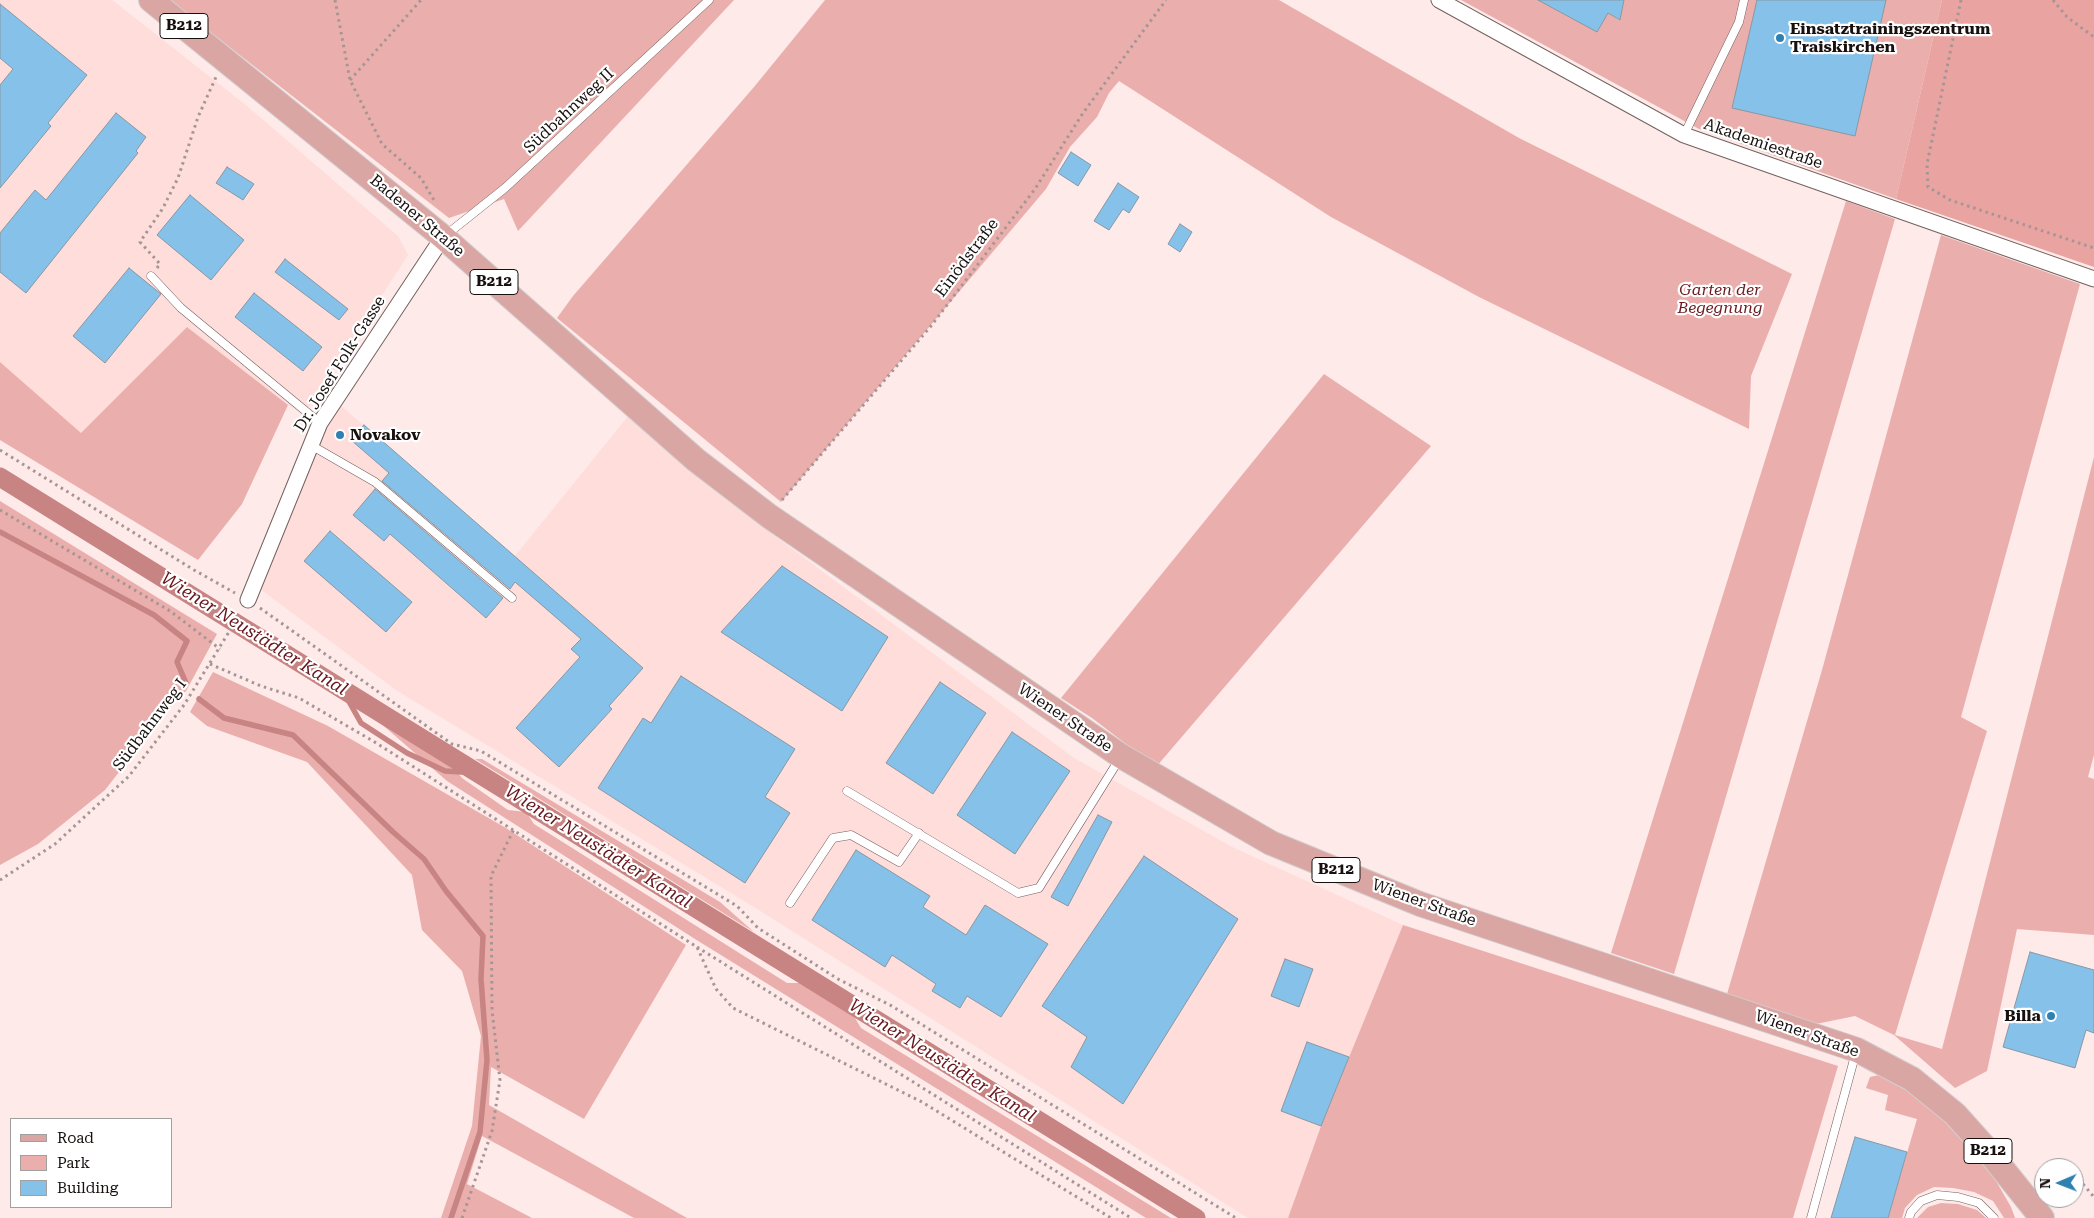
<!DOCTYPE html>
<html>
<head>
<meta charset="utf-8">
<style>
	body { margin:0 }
	#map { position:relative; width:2094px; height:1218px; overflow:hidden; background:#fdeae9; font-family:"Roboto Serif",serif }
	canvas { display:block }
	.legend { position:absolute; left:10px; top:1118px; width:162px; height:90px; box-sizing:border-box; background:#fff; border:1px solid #a29f9f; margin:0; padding:6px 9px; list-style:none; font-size:15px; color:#17100f }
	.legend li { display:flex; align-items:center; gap:10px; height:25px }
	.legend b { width:25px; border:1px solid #a29f9f }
	.north { position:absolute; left:2034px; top:1158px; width:50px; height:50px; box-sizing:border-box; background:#fff; border:1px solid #a29f9f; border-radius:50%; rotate:269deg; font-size:14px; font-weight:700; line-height:20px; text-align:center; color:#17100f }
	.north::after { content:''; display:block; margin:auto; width:18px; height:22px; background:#2e81b1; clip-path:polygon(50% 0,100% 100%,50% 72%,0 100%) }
</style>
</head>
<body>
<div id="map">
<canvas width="2094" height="1218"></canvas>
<ul class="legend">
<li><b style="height:6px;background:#daa6a4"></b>Road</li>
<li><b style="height:14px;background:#eaafac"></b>Park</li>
<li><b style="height:14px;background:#86c1e9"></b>Building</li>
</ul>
<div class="north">N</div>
</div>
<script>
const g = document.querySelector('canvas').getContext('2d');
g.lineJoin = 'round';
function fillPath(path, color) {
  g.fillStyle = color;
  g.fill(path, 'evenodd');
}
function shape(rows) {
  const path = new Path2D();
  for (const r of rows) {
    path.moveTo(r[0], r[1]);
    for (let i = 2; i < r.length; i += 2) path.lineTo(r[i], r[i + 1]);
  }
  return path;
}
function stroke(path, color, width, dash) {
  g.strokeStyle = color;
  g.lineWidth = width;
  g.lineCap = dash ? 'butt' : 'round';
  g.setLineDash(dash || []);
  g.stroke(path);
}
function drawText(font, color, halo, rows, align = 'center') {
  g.font = font + ' "Roboto Serif",serif';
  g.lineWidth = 4.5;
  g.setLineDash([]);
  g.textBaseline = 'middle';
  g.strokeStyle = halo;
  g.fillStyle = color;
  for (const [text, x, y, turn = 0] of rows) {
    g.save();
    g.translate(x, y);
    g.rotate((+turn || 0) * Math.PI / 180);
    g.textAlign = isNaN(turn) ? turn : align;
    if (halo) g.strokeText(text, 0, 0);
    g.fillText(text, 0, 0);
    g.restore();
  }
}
const built = shape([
	[0,0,112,0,247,106,398,236,408,255,304,415,288,405,187,327,81,434,0,362],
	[340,405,515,556,629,415,776,537,1074,758,1232,847,1403,925,1321,1126,1288,1218,1248,1218,754,907,396,690,260,589,321,437]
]);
const green = shape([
	[169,0,734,0,518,231,504,199,449,218],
	[825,0,1279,0,1519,138,1792,274,1751,376,1749,429,1479,297,1331,217,1119,81,1109,93,1097,117,1070,147,1046,189,781,502,557,318,573,296,754,87],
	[1461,0,1553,0,1608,13,1619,20,1624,0,1942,0,1896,199,1699,129],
	[1846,201,1895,219,1674,974,1611,953],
	[1941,235,2080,284,1961,717,1987,731,1895,1035,1942,1049,2094,457,2094,755,2088,777,2094,779,2094,935,2017,929,1987,1071,1955,1088,1894,1035,1855,1016,1816,1024,1727,994,1822,670],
	[187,327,288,405,242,504,198,560,0,440,0,362,81,433],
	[1324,374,1431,446,1156,767,1092,718,1061,698],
	[0,501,217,634,186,691,176,699,105,790,38,844,0,865],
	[213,672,328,726,506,828,686,945,584,1119,491,1067,489,1105,687,1218,634,1218,482,1136,467,1184,532,1218,441,1218,472,1126,481,1036,462,971,422,930,412,875,307,762,207,726,190,712],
	[370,714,448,760,462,778,508,810,526,812,534,824,787,983,809,983,849,1008,861,1028,1171,1218,1146,1218,695,939,447,781],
	[475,759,482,759,720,902,754,932],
	[1403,925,1838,1066,1793,1218,1288,1218,1321,1126],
	[1879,1075,1896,1082,1930,1108,1966,1141,1992,1174,2011,1207,2015,1218,2004,1218,1993,1201,1974,1192,1953,1188,1934,1187,1917,1195,1905,1208,1902,1218,1888,1218,1917,1119,1885,1110,1888,1095,1866,1088,1870,1077],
	[1941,1203,1958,1204,1977,1210,1986,1218,1917,1218,1928,1207]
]);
const forest = shape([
	[1942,0,2094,0,2094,267,1896,199]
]);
const stream = shape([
	[0,532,154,615,187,641,177,662,186,683],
	[342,689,361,723,407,753,445,771,478,773],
	[199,699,224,718,293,735,393,832,424,859,446,891,483,936,481,979,487,1060,480,1132,451,1218]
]);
const canal = shape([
	[0,477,1196,1218]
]);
const building = shape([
	[1538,0,1624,0,1620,20,1608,13,1597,32,1538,0],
	[1757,0,1886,0,1855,136,1732,108,1757,0],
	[0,4,87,75,48,123,51,126,0,188,0,85,13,69,0,58,0,4],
	[116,113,146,137,136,151,138,153,26,293,0,272,0,233,35,190,46,200,116,113],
	[1071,152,1091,165,1078,186,1058,173,1071,152],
	[227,167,254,184,243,200,216,183,227,167],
	[1118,183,1139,197,1129,213,1123,209,1109,230,1094,221,1118,183],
	[190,195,244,240,211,280,157,235,190,195],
	[1180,224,1192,232,1180,252,1168,244,1180,224],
	[285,259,348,309,339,320,275,272,285,259],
	[129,268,161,294,105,363,73,336,129,268],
	[254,293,322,347,303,371,235,317,254,293],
	[364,425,643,668,609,706,612,709,559,767,516,728,580,657,571,649,581,639,515,582,510,589,382,481,389,473,351,440,364,425],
	[375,489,503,598,486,618,390,534,384,541,353,515,375,489],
	[330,531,412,602,386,632,304,561,330,531],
	[782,566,888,637,842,711,721,632,782,566],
	[681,676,795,749,765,797,790,813,745,883,598,788,643,718,651,723,681,676],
	[940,682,986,713,933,794,886,763,940,682],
	[1012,732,1070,771,1015,854,957,815,1012,732],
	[1098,815,1112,822,1068,906,1051,897,1098,815],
	[856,850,930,896,923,907,966,935,985,905,1048,944,1001,1017,967,996,960,1008,932,991,936,984,892,955,885,967,812,920,856,850],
	[1144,856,1238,919,1123,1104,1071,1067,1087,1037,1042,1006,1144,856],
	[2030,952,2094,970,2094,1033,2086,1030,2075,1068,2003,1047,2030,952],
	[1285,959,1313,969,1299,1007,1271,996,1285,959],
	[1307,1042,1349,1057,1321,1126,1281,1111,1307,1042],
	[1855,1137,1907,1152,1888,1218,1831,1218,1855,1137]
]);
const path = shape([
	[335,0,350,80,382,144,421,178,435,202],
	[1961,0,1927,164,1928,187,1950,200,2094,248],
	[2053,0,2067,17,2094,37],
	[350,80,421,0],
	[157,268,160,264,140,242,163,208,178,178,198,117,216,77],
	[0,450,194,570,235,593],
	[782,500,931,326,1035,189,1083,113,1166,0],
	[0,510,170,611,220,649],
	[260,608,452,744,481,751,737,906,758,928,838,979,890,1005,1236,1218],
	[210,664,261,686,299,698,373,741,697,947,716,989,733,1008,922,1102,1111,1218],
	[0,880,55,844,129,776,184,705,240,614],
	[697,947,1131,1218],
	[2083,1184,2094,1197],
	[462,1218,492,1131,500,1080,492,1010,491,876,514,829]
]);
const lane = shape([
	[1684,135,1739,22,1744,0],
	[446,235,505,188,709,0],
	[151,276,181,308,320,423],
	[309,444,375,482,512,598],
	[847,791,1018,893,1039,888,1120,758],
	[790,903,833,838,851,835,899,862,919,833],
	[1811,1218,1856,1052],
	[1909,1218,1911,1212,1921,1201,1937,1195,1958,1197,1979,1203,1994,1218]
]);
const street = shape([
	[1439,0,1684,135,2094,279],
	[248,600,320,423,443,237]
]);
const primary = shape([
	[151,0,443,237,696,460,769,516,1121,756,1271,843,1420,904,1857,1050,1912,1079,1955,1114,1989,1152,2042,1218]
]);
const markers = [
	[1780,38,5,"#2e81b1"],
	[340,435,5,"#2e81b1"],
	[2051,1016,5,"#2e81b1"]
];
const shields = [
	[184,26,48],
	[494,282,48],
	[1336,870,48],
	[1988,1151,48]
];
const shieldNames = [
	["B212",184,26],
	["B212",494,282],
	["B212",1336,870],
	["B212",1988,1151]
];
const poiNames = [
	["Einsatztrainingszentrum",1790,29],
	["Traiskirchen",1790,47],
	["Novakov",350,435],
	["Billa",2041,1016,"right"]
];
const streetNames = [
	["Südbahnweg II",569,111,-43],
	["Akademiestraße",1763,144,19],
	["Badener Straße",417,216,40],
	["Einödstraße",967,258,-53],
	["Dr. Josef Folk-Gasse",340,364,-58],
	["Wiener Straße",1065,718,34],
	["Südbahnweg I",150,725,-53],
	["Wiener Straße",1424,903,20],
	["Wiener Straße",1807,1034,20]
];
const parkNames = [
	["Garten der",1720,290],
	["Begegnung",1720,308]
];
const waterNames = [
	["Wiener Neustädter Kanal",254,634,32],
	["Wiener Neustädter Kanal",598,847,32],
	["Wiener Neustädter Kanal",942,1061,32]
];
fillPath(built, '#fedddb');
fillPath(green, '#eaafac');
fillPath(forest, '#e9a3a0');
stroke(stream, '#c78482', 5.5);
stroke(canal, '#c78482', 19);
fillPath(building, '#86c1e9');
stroke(building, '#8798a4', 1);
stroke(lane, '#74605f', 9);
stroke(street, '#74605f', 17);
stroke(primary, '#d1cfcf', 26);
stroke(path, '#a59695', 3, [2.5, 4]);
stroke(lane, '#fff', 8);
stroke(street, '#fff', 15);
stroke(primary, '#daa6a4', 24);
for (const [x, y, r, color] of markers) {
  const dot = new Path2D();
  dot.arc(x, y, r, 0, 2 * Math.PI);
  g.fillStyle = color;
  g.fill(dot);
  stroke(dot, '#fff', 2);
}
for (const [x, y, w] of shields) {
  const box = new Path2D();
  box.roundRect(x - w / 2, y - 12.5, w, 25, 4);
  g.fillStyle = '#fff';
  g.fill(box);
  stroke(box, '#17100f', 1);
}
drawText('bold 15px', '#17100f', null, shieldNames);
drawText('bold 16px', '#17100f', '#fff', poiNames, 'left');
drawText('16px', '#17100f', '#fff', streetNames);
drawText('italic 16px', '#6c1b20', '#fff', parkNames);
drawText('italic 18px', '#67161c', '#fff', waterNames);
</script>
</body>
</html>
